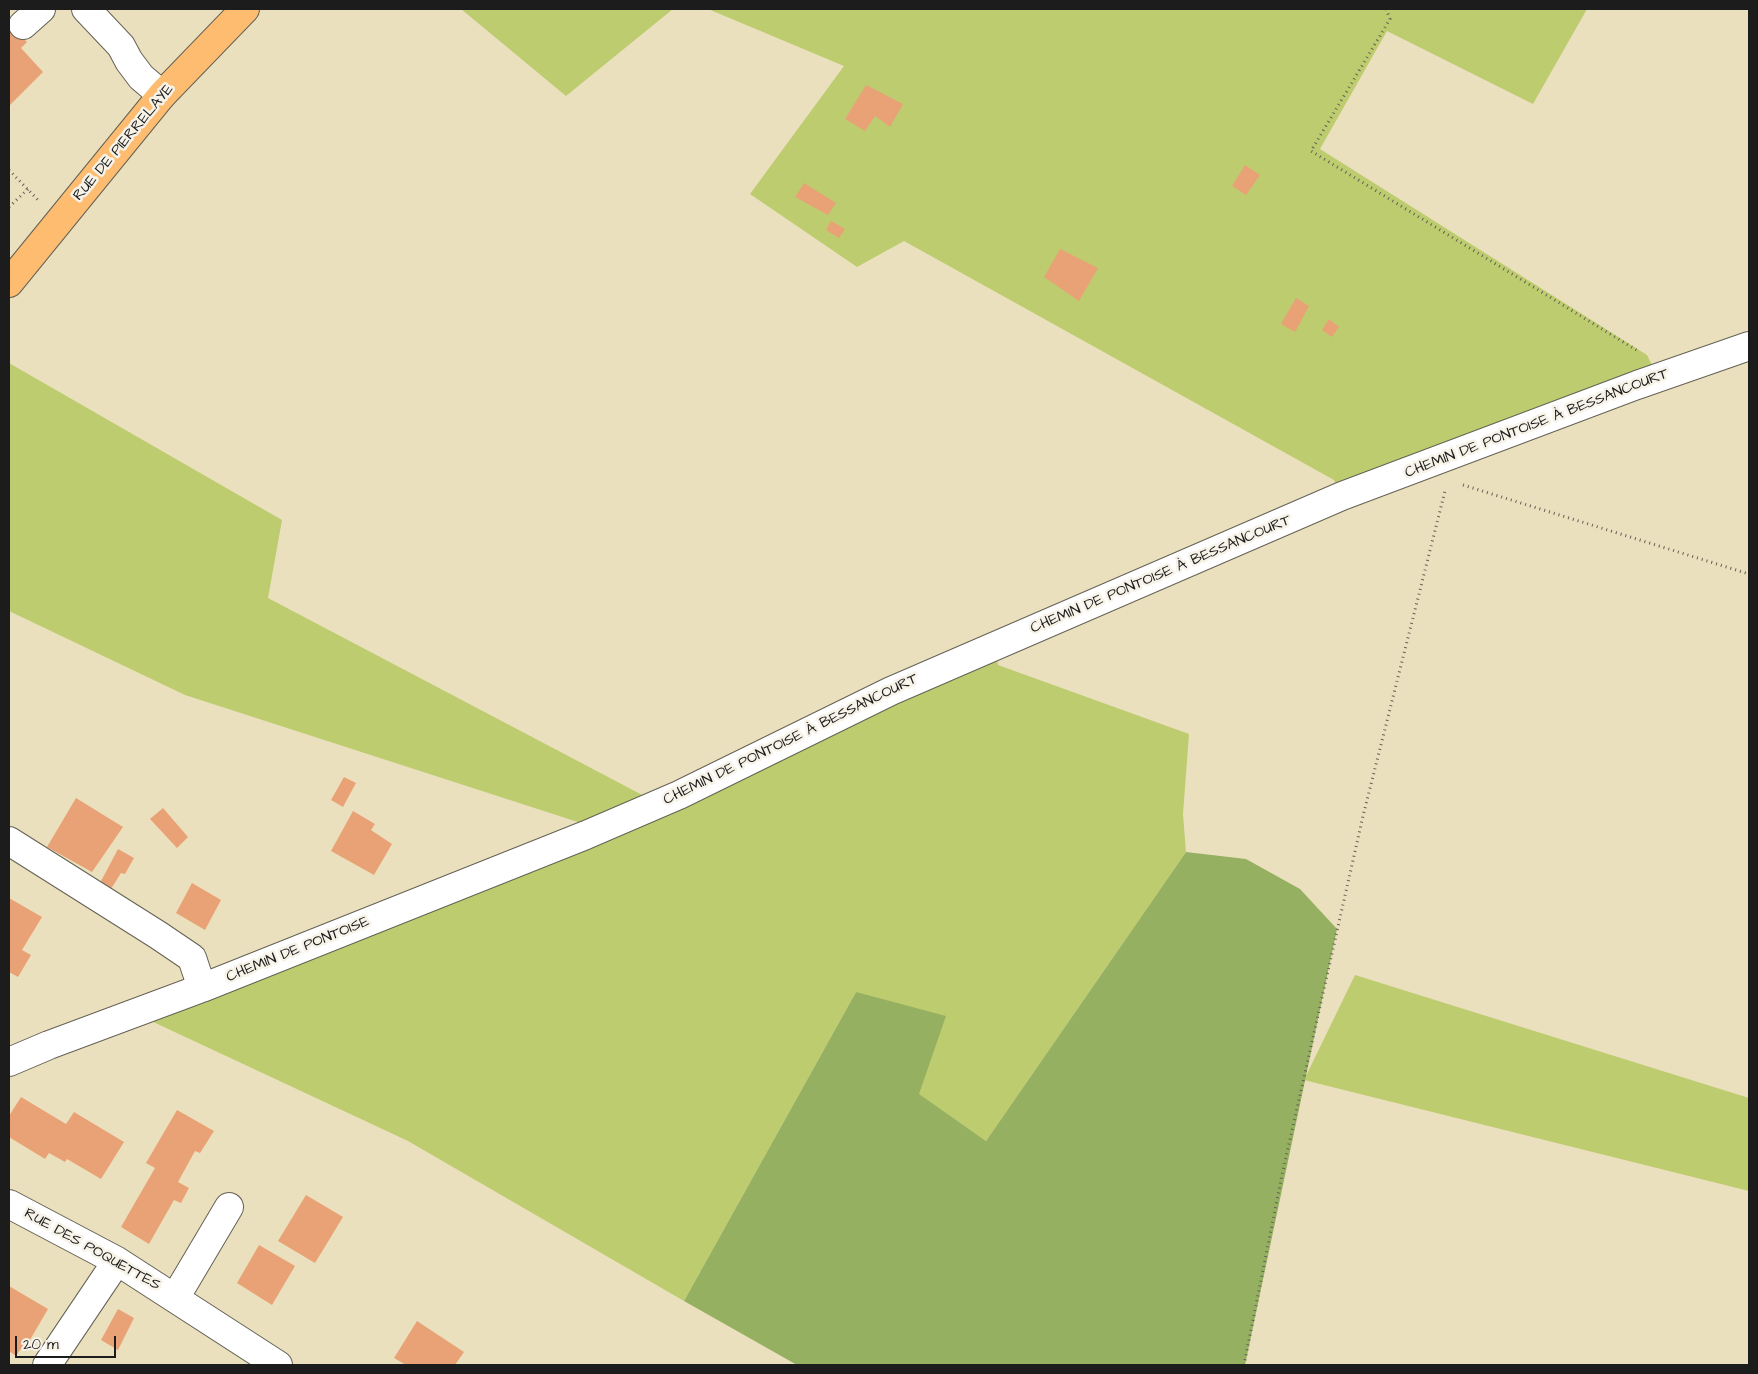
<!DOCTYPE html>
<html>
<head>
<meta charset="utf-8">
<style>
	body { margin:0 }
	#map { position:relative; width:1758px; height:1374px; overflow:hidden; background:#ebe0be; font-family:"Architects Daughter",sans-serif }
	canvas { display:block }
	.frame { position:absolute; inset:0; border:10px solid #1c1c1c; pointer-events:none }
	.scale { position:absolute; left:15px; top:1336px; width:101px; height:22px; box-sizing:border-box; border:2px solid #1c1c1c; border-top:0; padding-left:6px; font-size:15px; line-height:18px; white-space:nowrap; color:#1c1c1c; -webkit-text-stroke:4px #f7f3e8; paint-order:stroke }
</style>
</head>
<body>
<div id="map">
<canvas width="1758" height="1374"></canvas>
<div class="frame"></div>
<div class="scale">20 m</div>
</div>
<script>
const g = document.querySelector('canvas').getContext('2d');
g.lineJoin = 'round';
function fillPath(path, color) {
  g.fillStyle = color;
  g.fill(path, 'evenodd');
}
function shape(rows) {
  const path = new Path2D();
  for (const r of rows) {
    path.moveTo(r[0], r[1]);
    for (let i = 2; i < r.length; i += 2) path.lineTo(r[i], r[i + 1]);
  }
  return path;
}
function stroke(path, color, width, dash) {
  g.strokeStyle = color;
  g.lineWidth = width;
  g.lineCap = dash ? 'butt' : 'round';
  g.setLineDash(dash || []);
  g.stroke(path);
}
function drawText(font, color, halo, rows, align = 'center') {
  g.font = font + ' "Architects Daughter",sans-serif';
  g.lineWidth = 5;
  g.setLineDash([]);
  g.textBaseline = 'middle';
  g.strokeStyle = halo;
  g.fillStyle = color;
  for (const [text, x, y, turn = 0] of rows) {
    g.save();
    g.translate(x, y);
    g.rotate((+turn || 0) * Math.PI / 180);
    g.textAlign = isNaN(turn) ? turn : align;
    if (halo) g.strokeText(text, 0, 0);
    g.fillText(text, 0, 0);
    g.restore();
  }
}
const green = shape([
	[461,9,673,9,566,96],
	[708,9,1587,9,1533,104,1387,31,1320,149,1647,355,1663,387,1346,509,1334,480,904,241,857,267,750,194,844,66],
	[9,363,282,520,268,598,667,808,996,655,998,665,1189,734,1183,814,1186,852,986,1141,918,1094,856,992,684,1301,408,1141,134,1013,615,834,185,695,9,611],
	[1355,975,1749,1098,1749,1191,1304,1080]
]);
const forest = shape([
	[1186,852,1246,859,1300,889,1337,929,1245,1365,797,1365,684,1301,856,992,946,1016,919,1094,986,1141]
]);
const building = shape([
	[9,24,27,42,21,48,43,72,9,106],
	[866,85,903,104,890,127,875,116,865,131,845,119],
	[1245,165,1260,175,1246,195,1232,186],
	[804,183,836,203,828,215,795,197],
	[831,221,845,229,839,238,826,230],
	[1060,249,1098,268,1079,301,1044,277],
	[1296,298,1309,306,1295,332,1281,324],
	[1329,319,1339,327,1332,337,1322,330],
	[344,777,356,783,343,807,331,800],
	[76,798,123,827,92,872,47,847],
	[163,808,188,837,177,848,150,819],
	[353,811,375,824,371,830,392,844,374,875,331,851],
	[118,849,134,858,125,874,121,873,111,889,100,883],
	[192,883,221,900,205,930,176,913],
	[9,898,42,917,22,950,31,955,18,977,9,972],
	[21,1097,66,1124,74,1112,124,1142,101,1179,67,1159,65,1162,49,1153,45,1159,9,1137,9,1116],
	[177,1110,214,1131,200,1153,195,1151,178,1182,189,1188,181,1203,174,1200,149,1244,121,1227,155,1168,146,1163],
	[306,1195,343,1217,315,1263,278,1241],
	[259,1245,295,1266,272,1305,237,1283],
	[9,1286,48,1309,27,1345,24,1344,16,1356,9,1351],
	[118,1309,134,1318,118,1350,101,1340],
	[417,1321,464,1352,455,1365,406,1365,394,1358]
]);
const path = shape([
	[1386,9,1390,19,1311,151,1638,351],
	[9,170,38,200],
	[9,207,28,189],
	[1463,485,1749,574],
	[1244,1365,1282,1175,1363,816,1445,491]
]);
const minor = shape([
	[86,9,121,46,129,61,141,77,162,95],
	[23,25,41,9],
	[9,841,158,935,192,958,202,988],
	[9,1062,49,1045,202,988,586,835,679,795,891,691,1342,496,1637,385,1749,346],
	[9,1204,117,1261,278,1365],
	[175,1298,229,1207],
	[47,1365,117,1261]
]);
const major = shape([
	[9,283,162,95,245,9]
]);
const streetNames = [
	["RUE DE PIERRELAYE",124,143,-50],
	["CHEMIN DE PONTOISE À BESSANCOURT",1537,424,-21],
	["CHEMIN DE PONTOISE À BESSANCOURT",1161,575,-23],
	["CHEMIN DE PONTOISE À BESSANCOURT",791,740,-26],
	["CHEMIN DE PONTOISE",298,950,-22],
	["RUE DES POQUETTES",92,1250,29]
];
fillPath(green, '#bdcc6e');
fillPath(forest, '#96b061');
fillPath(building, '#e9a276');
stroke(minor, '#646155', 30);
stroke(major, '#646155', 30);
stroke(path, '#646155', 3, [1, 4]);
stroke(minor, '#fff', 28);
stroke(major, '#fdbc6f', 28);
drawText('15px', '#1c1c1c', '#f7f3e8', streetNames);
</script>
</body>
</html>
